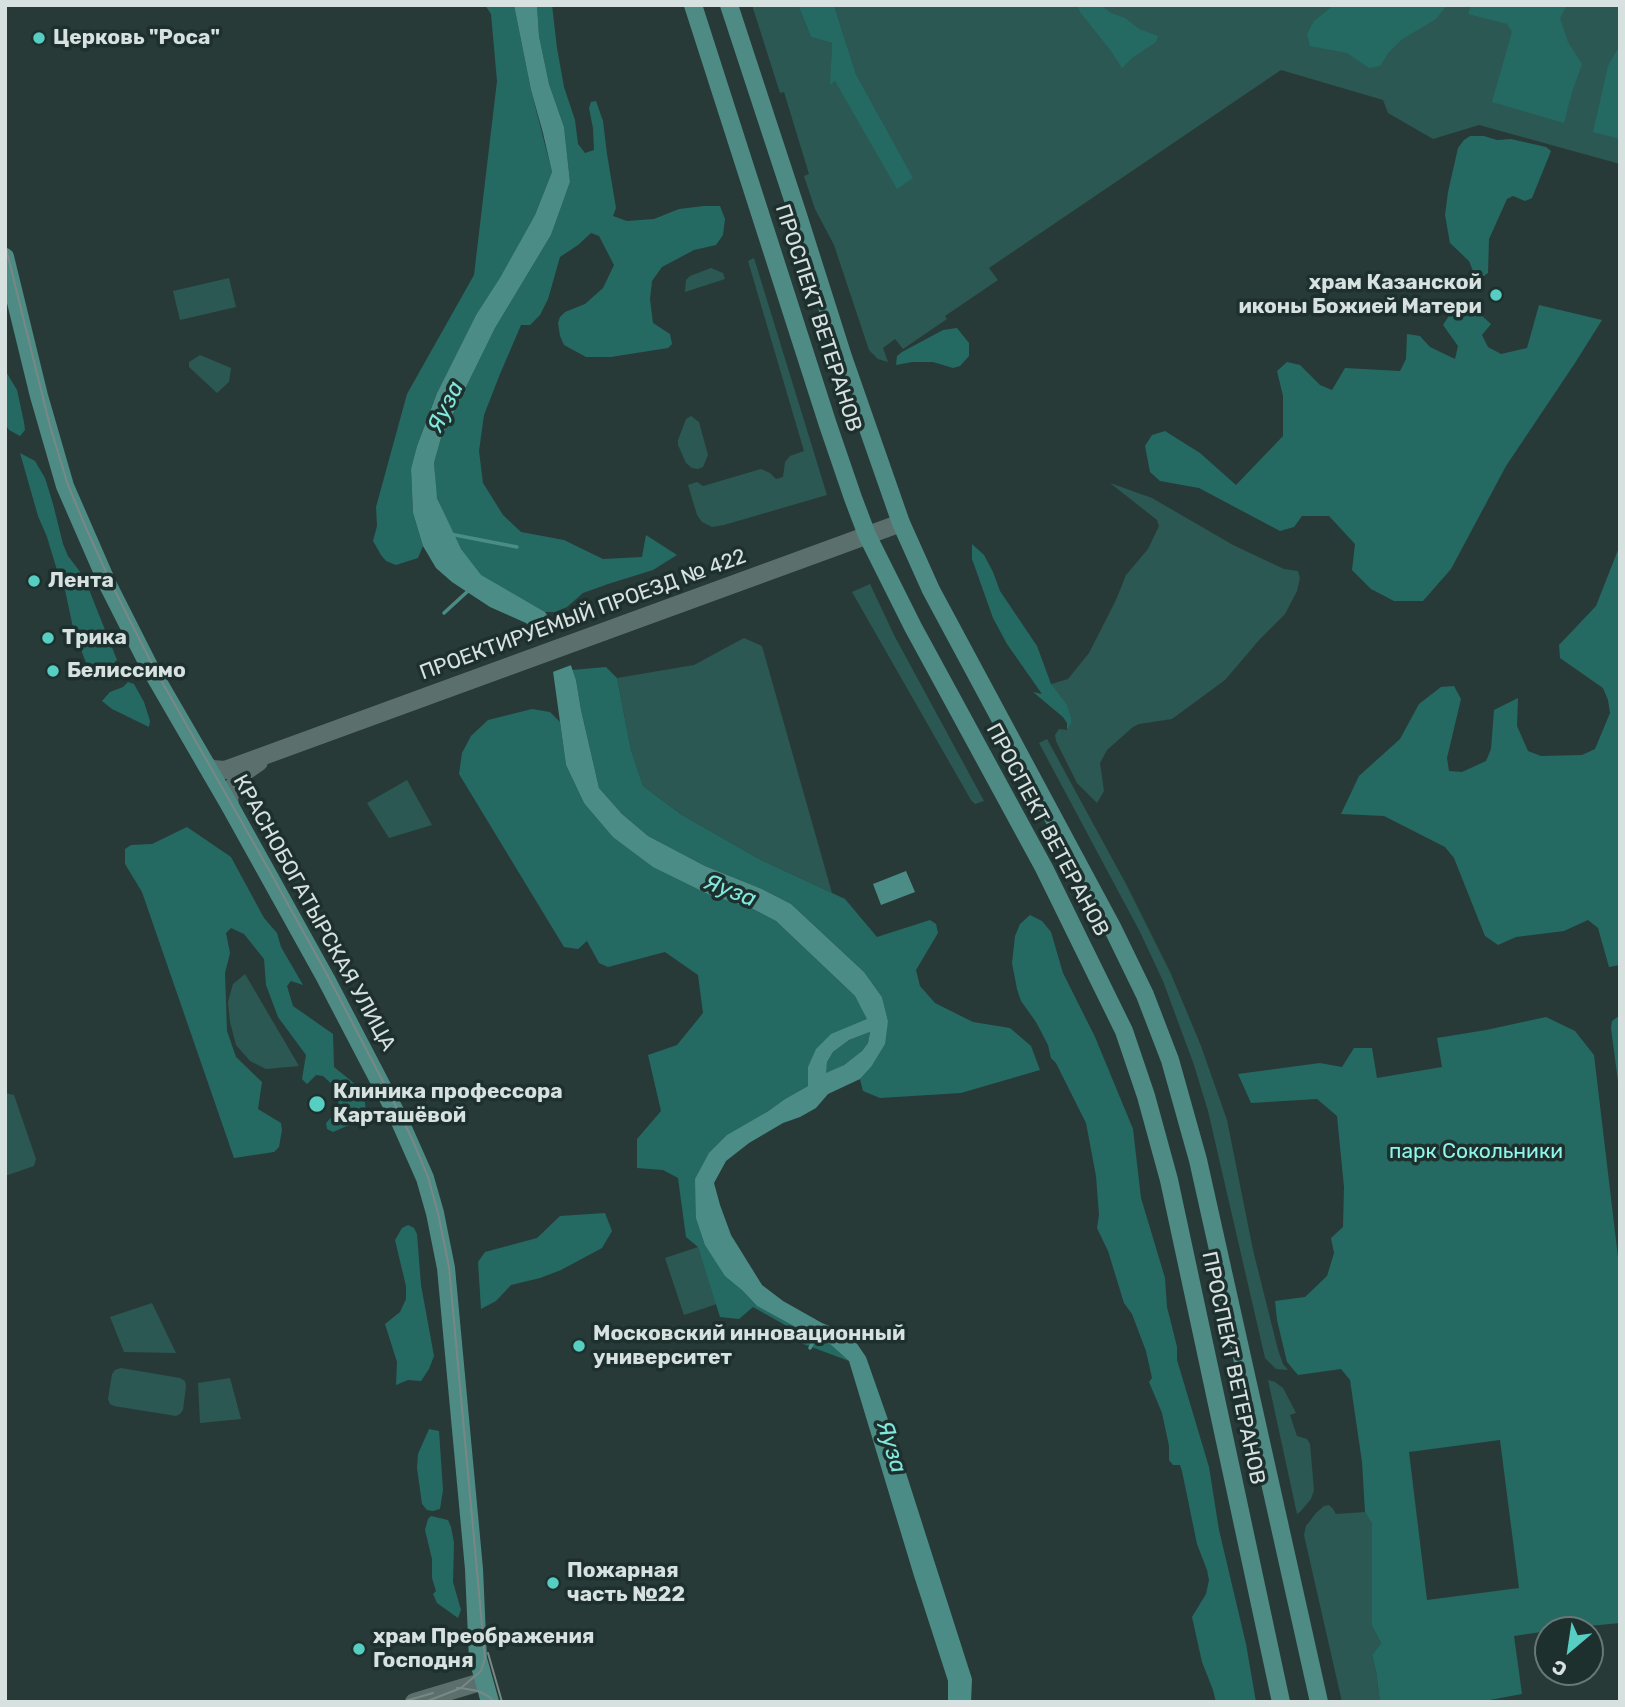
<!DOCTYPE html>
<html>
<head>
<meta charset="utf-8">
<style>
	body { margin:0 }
	#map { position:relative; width:1625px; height:1707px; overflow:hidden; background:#283a38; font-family:Rubik,sans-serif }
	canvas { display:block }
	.frame { position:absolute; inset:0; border:7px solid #d6e1e0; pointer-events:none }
	.north { position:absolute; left:1534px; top:1616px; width:70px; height:70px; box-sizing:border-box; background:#1e302e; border:2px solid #687775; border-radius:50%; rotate:209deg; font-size:19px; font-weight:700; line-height:28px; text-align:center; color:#d6e1e0 }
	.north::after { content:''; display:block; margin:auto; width:24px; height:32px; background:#56cec2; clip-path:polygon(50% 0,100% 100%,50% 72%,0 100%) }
</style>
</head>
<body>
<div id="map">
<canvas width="1625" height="1707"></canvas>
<div class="frame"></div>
<div class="north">С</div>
</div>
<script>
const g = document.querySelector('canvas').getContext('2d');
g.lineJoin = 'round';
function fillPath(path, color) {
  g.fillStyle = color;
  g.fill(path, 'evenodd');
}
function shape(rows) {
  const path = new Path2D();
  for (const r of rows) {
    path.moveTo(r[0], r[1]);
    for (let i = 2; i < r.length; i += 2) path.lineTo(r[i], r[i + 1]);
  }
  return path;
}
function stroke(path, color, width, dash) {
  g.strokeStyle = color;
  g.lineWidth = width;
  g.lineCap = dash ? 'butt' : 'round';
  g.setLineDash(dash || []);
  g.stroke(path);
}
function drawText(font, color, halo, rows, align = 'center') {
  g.font = font + ' Rubik,sans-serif';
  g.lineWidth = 7;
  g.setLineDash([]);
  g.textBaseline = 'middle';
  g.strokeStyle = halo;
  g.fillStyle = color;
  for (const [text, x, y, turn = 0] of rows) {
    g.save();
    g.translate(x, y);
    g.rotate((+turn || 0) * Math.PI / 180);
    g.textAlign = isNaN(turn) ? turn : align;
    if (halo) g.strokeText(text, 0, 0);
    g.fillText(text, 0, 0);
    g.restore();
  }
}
const green = shape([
	[752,5,798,5,811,37,832,43,831,84,834,80,912,177,856,74,834,5,1620,5,1620,164,1479,125,1433,139,1388,113,1383,100,1281,70,989,268,998,280,945,316,947,319,903,349,895,339,883,348,888,362,878,359,869,350,834,245,815,209,804,176,809,174,784,92,780,93],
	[754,258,827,495,724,525,712,527,702,522,697,515,688,485,697,482,703,486,761,469,770,473,776,479,783,477,785,462,790,456,804,451,748,261],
	[711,268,723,273,725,279,685,292,686,280,690,276],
	[229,278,236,307,180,320,173,291],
	[200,355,231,368,229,382,217,393,189,367,189,362],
	[691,416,699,422,708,455,703,467,698,469,692,468,686,463,678,445,678,440,686,419],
	[1110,483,1152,498,1233,545,1284,569,1298,571,1300,578,1297,591,1285,614,1260,639,1225,680,1172,719,1139,724,1133,727,1107,750,1100,763,1104,791,1097,803,1077,783,1056,741,1055,735,1059,729,1067,730,1071,724,1051,684,1068,679,1089,653,1116,600,1126,575,1148,549,1159,526,1157,520],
	[870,584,895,637,984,801,975,804,971,800,852,592],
	[744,638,762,646,832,893,759,859,682,815,643,786,631,750,617,678,694,665],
	[1047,739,1126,884,1171,974,1201,1046,1227,1120,1253,1250,1278,1350,1283,1364,1288,1370,1276,1369,1265,1358,1208,1111,1194,1065,1163,981,1140,932,1039,743],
	[407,780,432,825,389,838,367,803],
	[245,974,299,1066,266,1069,250,1061,236,1045,230,1022,228,1002,233,984],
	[5,1093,14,1095,36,1159,34,1166,5,1176],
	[698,1247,717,1304,684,1315,665,1258],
	[152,1303,176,1353,124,1352,110,1317],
	[121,1368,180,1378,185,1381,186,1386,183,1410,180,1414,176,1416,114,1406,110,1404,108,1399,112,1374,115,1370],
	[230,1378,241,1419,200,1423,198,1383],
	[1268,1380,1275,1382,1283,1388,1296,1413,1290,1415,1297,1436,1307,1439,1310,1444,1314,1490,1311,1499,1301,1511,1297,1514],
	[1329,1505,1333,1509,1336,1514,1365,1512,1372,1524,1372,1626,1381,1643,1372,1655,1376,1671,1380,1702,1342,1702,1304,1535,1306,1526,1316,1513,1324,1506]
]);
const forest = shape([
	[485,5,514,5,531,90,552,172,535,215,500,279,476,315,437,393,417,446,411,470,413,513,423,546,418,558,396,565,386,561,381,555,373,541,377,526,376,507,407,394,474,275,497,81,491,14],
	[537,5,552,5,557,48,564,87,575,120,578,144,585,153,594,150,593,128,589,108,591,102,596,101,603,121,607,154,616,208,613,216,627,221,654,219,679,209,704,206,720,206,725,219,723,235,716,245,694,250,662,267,652,281,650,299,653,323,670,334,672,344,668,348,611,357,586,357,564,345,560,336,558,323,560,317,565,312,585,304,603,288,614,265,599,236,591,233,578,245,560,257,548,299,540,315,530,325,521,325,500,374,484,415,479,451,483,483,503,515,521,532,564,540,603,559,642,557,646,535,677,555,653,570,608,584,583,593,567,607,555,612,545,612,481,576,461,550,447,521,436,495,434,463,441,438,495,328,551,235,570,182,564,127,549,84,539,36],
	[798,5,834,5,856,74,913,178,897,189,835,81,830,85,832,43,811,37],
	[1077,5,1103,5,1103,7,1111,13,1125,18,1139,29,1158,36,1156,42,1132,58,1122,68,1111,51,1080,12],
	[1334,5,1447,5,1436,19,1401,40,1389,52,1380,66,1369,68,1347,53,1310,46,1307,34,1314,21],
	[1471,5,1567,5,1560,18,1568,42,1582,64,1572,92,1564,123,1492,102,1512,32,1507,24,1468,14],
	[1620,45,1620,139,1593,132,1608,66],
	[1470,136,1484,136,1497,140,1511,139,1546,147,1551,151,1532,198,1525,201,1513,196,1507,199,1489,239,1488,273,1477,281,1469,261,1450,243,1445,215,1448,192,1458,148,1464,140],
	[1457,303,1470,305,1491,324,1482,335,1488,347,1501,354,1527,348,1539,305,1602,320,1575,363,1506,466,1451,569,1423,601,1394,601,1371,589,1352,570,1355,544,1329,516,1302,516,1294,527,1280,531,1199,488,1160,481,1150,472,1145,446,1152,435,1165,431,1200,453,1236,485,1283,436,1283,396,1277,371,1287,362,1300,365,1320,385,1332,390,1345,368,1400,371,1406,359,1407,334,1420,336,1430,347,1455,359,1458,346,1443,325],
	[957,328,969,343,969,356,960,366,953,368,933,362,912,362,896,365,897,356,902,352,943,330],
	[5,370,17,390,24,422,25,430,20,436,9,430,5,424],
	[20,453,35,461,45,478,53,504,63,544,68,556,84,577,117,660,107,669,93,669,87,665,74,632,65,590,57,570,47,537,38,516],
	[972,544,984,555,993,572,1000,591,1037,646,1051,684,1067,705,1071,718,1071,724,1067,730,1067,723,1063,717,1033,692,1042,694,1007,644,993,618,972,559],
	[1620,545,1620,965,1609,967,1598,928,1588,920,1564,931,1516,937,1498,945,1485,936,1454,858,1445,847,1384,816,1341,814,1359,776,1400,739,1419,704,1441,687,1454,686,1461,699,1447,758,1449,771,1462,772,1486,761,1491,749,1494,710,1518,698,1517,726,1528,751,1541,756,1582,755,1595,749,1610,713,1608,700,1603,688,1560,658,1559,645,1596,606],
	[606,667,617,678,631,750,643,786,682,815,759,859,845,899,877,937,930,920,936,924,938,933,916,970,920,986,935,1003,973,1022,1010,1028,1031,1046,1040,1070,961,1093,880,1098,863,1091,860,1079,871,1067,888,1021,882,997,864,972,791,904,762,889,705,866,648,836,622,814,599,788,581,710,576,680,572,670],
	[128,682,134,684,144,702,150,721,149,727,112,709,102,701,110,692,123,687],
	[532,709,550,712,560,722,566,765,584,803,751,908,776,921,855,996,863,1010,868,1020,851,1027,808,1067,808,1086,785,1099,767,1112,695,1179,742,1290,757,1306,810,1335,830,1344,849,1361,798,1342,785,1325,753,1307,739,1319,720,1317,698,1247,686,1237,678,1178,663,1170,637,1168,637,1139,661,1111,648,1055,677,1045,703,1013,698,975,665,952,608,967,599,963,587,941,578,949,564,947,459,774,462,753,471,736,488,720],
	[187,827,231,857,264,918,277,933,281,947,303,985,291,981,287,986,293,1006,333,1034,334,1067,355,1084,365,1102,366,1116,361,1120,333,1132,327,1129,326,1123,339,1109,337,1089,323,1076,316,1075,307,1084,302,1079,306,1055,278,1017,266,985,264,959,244,934,231,928,226,933,230,953,225,973,227,1031,236,1057,262,1082,258,1109,281,1123,282,1130,279,1147,274,1152,234,1158,142,892,125,864,125,849,131,845,152,844],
	[1030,915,1042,921,1051,932,1063,973,1095,1037,1133,1129,1141,1198,1165,1278,1167,1307,1177,1347,1177,1360,1209,1467,1219,1530,1246,1644,1256,1702,1216,1702,1213,1690,1202,1662,1192,1617,1206,1594,1209,1580,1207,1570,1197,1544,1182,1471,1180,1465,1173,1465,1169,1460,1169,1446,1162,1413,1149,1382,1152,1378,1146,1351,1132,1314,1124,1303,1108,1251,1097,1228,1099,1215,1096,1176,1086,1123,1056,1063,1051,1058,1048,1045,1036,1022,1021,1001,1017,989,1012,963,1015,936,1020,924],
	[1620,1015,1620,1097,1611,1028,1612,1021],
	[1546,1017,1575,1031,1594,1055,1620,1274,1620,1623,1548,1630,1548,1631,1514,1636,1522,1694,1479,1702,1380,1702,1376,1671,1372,1655,1381,1643,1372,1626,1372,1524,1365,1512,1362,1462,1350,1380,1341,1369,1298,1375,1287,1362,1277,1320,1275,1301,1305,1297,1327,1276,1334,1253,1331,1238,1343,1227,1344,1187,1337,1116,1317,1099,1251,1103,1238,1074,1320,1063,1342,1067,1354,1048,1372,1048,1377,1078,1442,1067,1437,1038,1486,1030],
	[1500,1440,1519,1588,1427,1600,1409,1452],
	[870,1032,868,1043,862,1051,844,1065,825,1074,827,1062,833,1052,849,1040],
	[605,1213,612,1231,602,1248,561,1270,540,1278,511,1285,496,1301,481,1309,478,1262,485,1252,537,1238,560,1216],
	[408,1225,414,1228,417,1234,421,1285,434,1356,429,1369,421,1381,408,1380,396,1385,397,1362,385,1324,400,1312,406,1299,406,1286,395,1240,402,1228],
	[429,1429,439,1431,443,1490,440,1509,433,1511,427,1510,422,1504,417,1468,418,1454],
	[431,1516,448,1520,451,1527,454,1543,453,1582,461,1610,458,1618,437,1603,433,1594,436,1591,432,1578,432,1559,425,1530,428,1519]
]);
const water = shape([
	[514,5,537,5,539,36,549,84,564,127,570,182,551,235,495,328,441,438,434,463,437,498,461,549,481,575,545,612,556,629,567,654,576,680,581,710,599,788,622,814,648,836,705,866,762,889,791,904,864,972,882,997,888,1021,885,1044,871,1067,860,1079,828,1094,816,1108,800,1117,783,1123,749,1143,726,1161,714,1183,720,1205,731,1235,762,1285,783,1301,822,1323,851,1335,866,1357,899,1451,972,1679,971,1702,948,1702,948,1681,914,1576,849,1361,830,1344,810,1335,757,1306,742,1290,725,1276,705,1245,696,1218,695,1179,709,1153,727,1135,767,1112,785,1099,808,1086,808,1067,816,1049,831,1034,867,1019,855,996,776,921,751,908,708,894,653,867,613,837,584,803,566,765,552,664,545,645,535,629,526,623,490,607,452,582,436,568,423,546,413,513,411,469,417,446,437,393,476,315,500,278,535,215,552,172,543,133,531,90],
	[870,1032,868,1043,862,1051,844,1065,826,1073,827,1062,833,1052,849,1040],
	[906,871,915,892,881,905,873,884]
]);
const pier = shape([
	[557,625,574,664,550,673,542,647,534,634]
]);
const stream = shape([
	[450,534,517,547],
	[444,613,468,591],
	[810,1348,817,1334]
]);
const tertiary = shape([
	[207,766,212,769,225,770,901,523],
	[230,806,229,798,234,785,246,771,259,762],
	[414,1702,484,1681]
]);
const secondary = shape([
	[693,5,828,425,853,498,867,535,913,627,1044,868,1124,1031,1146,1096,1169,1180,1281,1702],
	[729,5,797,212,843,357,901,523,931,590,1112,927,1145,995,1170,1060,1198,1160,1319,1702],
	[5,257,39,396,65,486,109,587,150,668,230,806,326,979,398,1117,425,1178,435,1213,446,1268,474,1569,478,1659,490,1702]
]);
const tram = shape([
	[5,244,50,426,68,485,86,528,112,585,153,666,269,870,329,978,400,1114,413,1141,428,1177,438,1213,449,1267,485,1658,481,1671,461,1688,425,1702],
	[488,1653,502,1702],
	[457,1688,461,1688,478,1691,488,1696,495,1702],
	[402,1702,433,1693]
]);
const markers = [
	[39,38,7,"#56cec2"],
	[1496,295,7,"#56cec2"],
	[34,581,7,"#56cec2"],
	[48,638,7,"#56cec2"],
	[53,671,7,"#56cec2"],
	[317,1104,9,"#56cec2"],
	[579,1346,7,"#56cec2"],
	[553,1583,7,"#56cec2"],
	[359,1649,7,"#56cec2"]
];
const poiNames = [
	["Церковь \"Роса\"",53,38],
	["храм Казанской",1482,283,"right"],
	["иконы Божией Матери",1482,307,"right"],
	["Лента",48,581],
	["Трика",62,638],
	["Белиссимо",67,671],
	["Клиника профессора",333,1092],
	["Карташёвой",333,1116],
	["Московский инновационный",593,1334],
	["университет",593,1358],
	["Пожарная",567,1571],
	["часть №22",567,1595],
	["храм Преображения",373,1637],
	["Господня",373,1661]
];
const streetNames = [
	["ПРОСПЕКТ ВЕТЕРАНОВ",818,318,72],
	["ПРОЕКТИРУЕМЫЙ ПРОЕЗД № 422",583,615,-20],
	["ПРОСПЕКТ ВЕТЕРАНОВ",1047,830,62],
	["КРАСНОБОГАТЫРСКАЯ УЛИЦА",314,913,61],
	["ПРОСПЕКТ ВЕТЕРАНОВ",1233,1368,78]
];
const parkNames = [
	["парк Сокольники",1476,1152]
];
const waterNames = [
	["Яуза",446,407,-64],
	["Яуза",730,891,21],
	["Яуза",891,1447,73]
];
fillPath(green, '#2b5853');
fillPath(forest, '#256963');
fillPath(water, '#4b8d86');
fillPath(pier, '#283a38');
stroke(stream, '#4b8d86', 3.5);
stroke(tertiary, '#5b6f6c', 18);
stroke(secondary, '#4e8b85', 18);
stroke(tram, '#798886', 2);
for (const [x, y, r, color] of markers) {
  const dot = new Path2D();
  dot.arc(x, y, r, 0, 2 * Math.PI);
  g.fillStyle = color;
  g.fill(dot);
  stroke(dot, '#1e302e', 2.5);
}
drawText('bold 21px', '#d6e1e0', '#1e302e', poiNames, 'left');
drawText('21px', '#d6e1e0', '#1e302e', streetNames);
drawText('21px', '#8ff6eb', '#1e302e', parkNames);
drawText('italic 23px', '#81e8dd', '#1e302e', waterNames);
</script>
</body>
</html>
